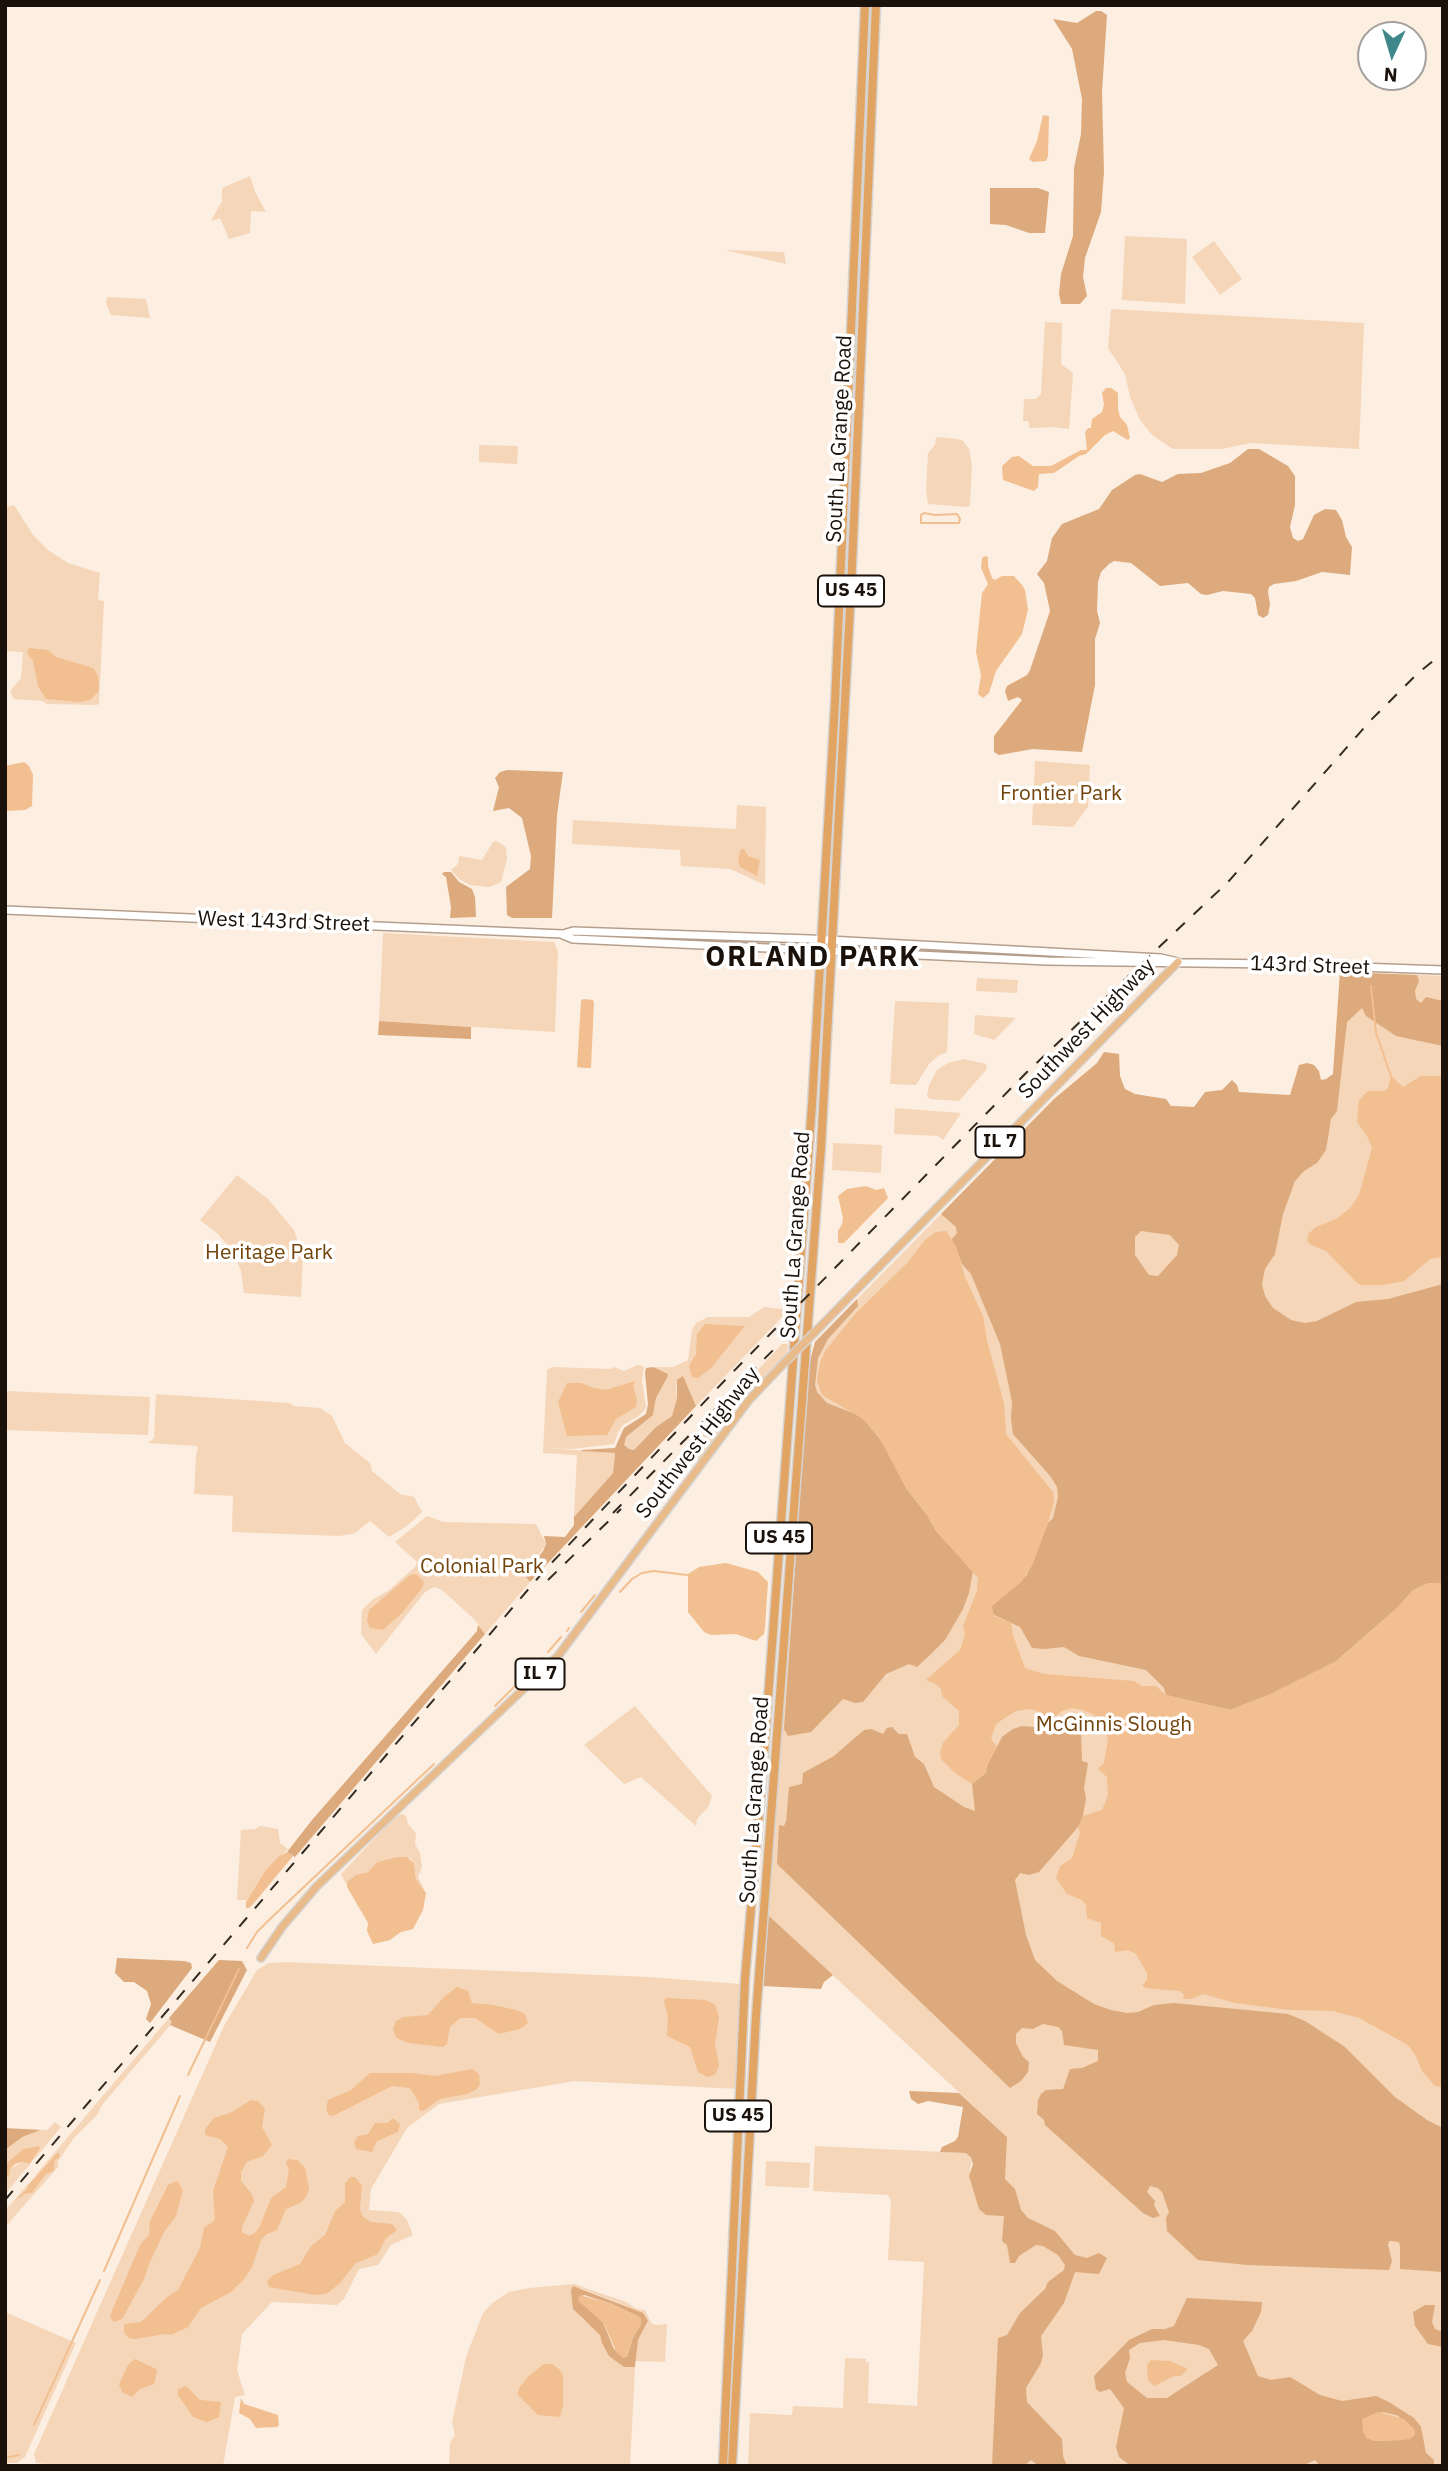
<!DOCTYPE html>
<html>
<head>
<meta charset="utf-8">
<style>
	body { margin:0 }
	#map { position:relative; width:1448px; height:2471px; overflow:hidden; background:#fceee1; font-family:"IBM Plex Sans",sans-serif }
	canvas { display:block }
	.frame { position:absolute; inset:0; border:7px solid #19110a; pointer-events:none }
	.north { position:absolute; left:1357px; top:21px; width:70px; height:70px; box-sizing:border-box; background:#fff; border:2px solid #a3a09d; border-radius:50%; rotate:184deg; font-size:19px; font-weight:700; line-height:28px; text-align:center; color:#19110a }
	.north::after { content:''; display:block; margin:auto; width:24px; height:32px; background:#3f8788; clip-path:polygon(50% 0,100% 100%,50% 72%,0 100%) }
</style>
</head>
<body>
<div id="map">
<canvas width="1448" height="2471"></canvas>
<div class="frame"></div>
<div class="north">N</div>
</div>
<script>
const g = document.querySelector('canvas').getContext('2d');
g.lineJoin = 'round';
function fillPath(path, color) {
  g.fillStyle = color;
  g.fill(path, 'evenodd');
}
function shape(rows) {
  const path = new Path2D();
  for (const r of rows) {
    path.moveTo(r[0], r[1]);
    for (let i = 2; i < r.length; i += 2) path.lineTo(r[i], r[i + 1]);
  }
  return path;
}
function stroke(path, color, width, dash) {
  g.strokeStyle = color;
  g.lineWidth = width;
  g.lineCap = dash ? 'butt' : 'round';
  g.setLineDash(dash || []);
  g.stroke(path);
}
function drawText(font, color, halo, rows, align = 'center') {
  g.font = font + ' "IBM Plex Sans",sans-serif';
  g.lineWidth = 7;
  g.setLineDash([]);
  g.textBaseline = 'middle';
  g.strokeStyle = halo;
  g.fillStyle = color;
  for (const [text, x, y, turn = 0] of rows) {
    g.save();
    g.translate(x, y);
    g.rotate((+turn || 0) * Math.PI / 180);
    g.textAlign = isNaN(turn) ? turn : align;
    if (halo) g.strokeText(text, 0, 0);
    g.fillText(text, 0, 0);
    g.restore();
  }
}
const green = shape([
	[250,176,255,192,266,212,251,211,250,233,229,239,220,218,211,221,222,201,222,188],
	[1125,236,1187,239,1185,304,1122,300],
	[1214,241,1242,279,1220,295,1192,257],
	[725,250,784,252,786,264],
	[107,297,146,299,150,318,111,315,106,304],
	[1111,309,1364,323,1359,449,1251,443,1222,449,1173,449,1152,435,1140,420,1130,397,1125,374,1108,348],
	[1045,322,1062,323,1061,364,1073,373,1069,429,1054,427,1030,428,1028,421,1023,421,1024,399,1036,399,1041,394],
	[936,437,958,439,963,441,969,449,972,465,970,505,968,507,928,504,926,491,928,453,935,445],
	[479,445,518,446,517,464,479,462],
	[14,505,33,535,48,550,68,563,100,573,98,600,104,601,99,704,96,705,47,704,42,701,14,699,10,691,21,678,23,652,5,651,5,508],
	[1035,761,1090,765,1088,807,1073,827,1032,825],
	[737,805,766,807,765,885,730,869,681,866,680,850,572,844,573,820,736,829],
	[497,841,506,847,507,859,501,882,489,887,470,885,459,879,451,870,458,864,459,856,482,860,493,842],
	[383,933,554,942,558,952,555,1032,379,1021],
	[1340,972,1443,976,1443,2466,748,2466,750,2413,792,2415,793,2406,843,2408,845,2358,866,2359,866,2362,869,2362,868,2403,917,2406,924,2262,888,2260,891,2201,888,2195,813,2191,815,2146,966,2153,972,2161,970,2169,979,2209,1007,2137,768,1915,809,1365,815,1342,1054,1099,1214,1108,1331,1105],
	[977,978,1018,980,1017,993,976,991],
	[895,1001,949,1003,947,1052,938,1056,929,1064,916,1085,890,1084],
	[975,1015,1016,1018,994,1040,974,1034],
	[964,1059,986,1064,987,1069,959,1101,930,1099,927,1096,929,1085,937,1070,948,1063],
	[895,1108,961,1113,943,1140,938,1136,894,1134],
	[833,1143,882,1145,881,1173,832,1170],
	[237,1175,268,1199,294,1230,303,1257,301,1297,244,1293,241,1271,234,1254,219,1235,200,1220],
	[791,1305,791,1308,696,1406,683,1377,676,1386,677,1398,672,1416,656,1427,634,1450,629,1449,624,1445,625,1437,653,1415,656,1398,667,1378,653,1367,673,1367,688,1360,692,1330,696,1323,708,1317,749,1317,764,1307,782,1309],
	[782,1344,788,1344,787,1355,701,1460,696,1459,690,1447,724,1412,724,1406],
	[638,1365,644,1367,642,1381,646,1408,639,1416,623,1425,618,1432,614,1444,572,1449,545,1448,615,1453,613,1473,574,1517,577,1455,543,1453,547,1370,552,1367,611,1369,614,1367,624,1371],
	[5,1391,150,1397,148,1435,5,1430],
	[156,1394,289,1403,294,1406,320,1408,332,1416,345,1443,370,1463,372,1471,400,1494,414,1497,422,1512,407,1526,389,1537,370,1521,355,1533,340,1536,232,1532,233,1496,194,1494,196,1455,198,1448,196,1446,148,1443,154,1438],
	[427,1516,444,1522,536,1524,546,1544,525,1576,530,1582,485,1634,475,1620,442,1590,434,1587,425,1592,376,1654,361,1634,362,1610,372,1600,388,1591,415,1567,417,1562,395,1542],
	[635,1706,712,1796,709,1806,697,1819,696,1826,641,1777,624,1784,584,1745],
	[402,1814,406,1816,408,1824,416,1833,415,1844,420,1853,422,1867,418,1877,425,1891,416,1879,414,1863,410,1858,397,1857,377,1862,368,1872,356,1875,346,1884,341,1874,394,1818],
	[260,1826,278,1829,280,1843,288,1849,265,1871,247,1900,237,1900,241,1830,255,1829],
	[284,1962,649,1977,740,1984,744,1988,739,2089,575,2081,439,2104,407,2128,371,2189,369,2210,399,2212,407,2220,413,2235,391,2245,378,2265,359,2269,344,2299,337,2305,272,2302,242,2334,237,2370,245,2395,235,2397,223,2466,72,2466,36,2463,34,2454,224,2026,257,1970,269,1963],
	[169,2018,173,2022,102,2105,97,2115,74,2138,58,2161,58,2167,5,2227,5,2209,24,2194,32,2193,46,2174,54,2171,55,2160,60,2154,57,2153,29,2183,28,2189,16,2198],
	[55,2122,61,2127,33,2161,37,2152,34,2147,26,2148,5,2166,5,2136,20,2132,21,2129,47,2130],
	[766,2161,810,2163,809,2188,765,2186],
	[22,2162,30,2164,5,2194,5,2179,8,2178,10,2169],
	[574,2284,626,2302,637,2309,645,2310,651,2323,656,2325,667,2324,665,2362,635,2361,638,2340,648,2321,626,2306,580,2288,581,2318,595,2328,601,2335,602,2343,624,2367,635,2367,630,2466,449,2466,450,2443,455,2435,452,2422,462,2376,466,2357,483,2313,491,2304,509,2292,529,2288],
	[5,2312,76,2343,25,2457,17,2463,5,2463]
]);
const forest = shape([
	[1096,11,1101,11,1107,15,1102,92,1104,172,1101,212,1085,258,1083,277,1087,296,1080,304,1061,304,1059,294,1061,274,1073,236,1074,168,1081,134,1082,99,1072,49,1053,19,1077,23],
	[990,188,1038,188,1049,192,1045,233,1029,233,1006,225,990,224],
	[1248,449,1259,449,1288,466,1295,476,1295,505,1290,527,1293,538,1298,541,1303,539,1314,515,1325,509,1336,510,1342,520,1346,537,1352,547,1350,575,1322,572,1296,581,1274,584,1269,587,1268,592,1270,604,1268,615,1263,618,1258,615,1255,598,1251,594,1223,591,1207,595,1201,594,1188,583,1160,586,1131,563,1114,561,1109,564,1101,572,1098,582,1097,611,1100,623,1095,639,1095,685,1082,752,1033,749,999,755,994,752,994,736,1022,700,1018,697,1008,701,1005,691,1007,686,1027,675,1030,670,1050,611,1044,583,1037,574,1047,561,1052,538,1062,524,1099,509,1112,490,1135,475,1140,474,1162,482,1178,474,1201,473,1230,463],
	[507,770,563,772,557,815,552,918,512,918,507,915,506,887,530,869,531,856,522,818,509,808,493,811,499,787,495,778,500,772],
	[444,872,451,872,459,882,472,889,475,897,476,917,450,918,451,907,446,877,442,874],
	[1340,972,1417,975,1419,981,1415,991,1416,999,1421,1003,1426,997,1443,1001,1443,1046,1396,1036,1366,1016,1362,1008,1347,1022,1337,1111,1331,1119,1326,1150,1317,1163,1304,1171,1295,1181,1283,1214,1275,1254,1265,1269,1262,1284,1265,1296,1273,1308,1291,1320,1305,1323,1317,1321,1356,1302,1388,1299,1443,1284,1443,1583,1429,1583,1413,1590,1398,1607,1335,1662,1271,1694,1230,1710,1166,1695,1164,1688,1146,1670,1079,1656,1064,1647,1045,1649,1032,1648,1020,1627,992,1614,992,1606,1027,1575,1048,1523,1053,1518,1058,1497,1057,1487,1051,1477,1013,1434,1011,1419,1012,1402,1000,1344,971,1274,962,1264,952,1239,957,1233,956,1227,941,1214,1054,1099,1097,1063,1104,1052,1119,1054,1120,1076,1125,1089,1135,1094,1166,1099,1171,1106,1194,1107,1205,1092,1222,1090,1232,1080,1237,1085,1239,1092,1290,1095,1299,1065,1307,1063,1314,1065,1319,1071,1321,1080,1326,1079,1333,1074],
	[1141,1231,1170,1235,1179,1245,1177,1255,1158,1276,1149,1275,1135,1255,1135,1237],
	[379,1021,471,1027,471,1039,378,1035],
	[857,1299,858,1306,828,1339,818,1358,815,1385,817,1392,827,1403,858,1415,865,1421,884,1444,906,1488,927,1515,936,1531,973,1571,969,1593,963,1609,945,1640,931,1654,917,1667,909,1664,886,1674,863,1702,855,1703,843,1699,811,1732,788,1736,784,1729,809,1365,815,1342],
	[653,1367,668,1374,667,1378,656,1398,653,1415,626,1437,624,1445,629,1449,634,1450,656,1427,672,1416,677,1398,677,1380,683,1376,696,1406,530,1582,525,1576,543,1551,546,1544,544,1536,565,1537,574,1525,574,1517,613,1473,615,1453,582,1451,581,1450,615,1448,624,1428,646,1414,648,1404,645,1373,646,1368],
	[478,1625,485,1634,295,1857,287,1852,312,1820,477,1631],
	[1022,1726,1058,1729,1070,1726,1076,1727,1081,1732,1082,1761,1088,1763,1084,1788,1086,1798,1083,1816,1078,1827,1039,1872,1029,1875,1020,1873,1015,1880,1026,1935,1035,1960,1057,1981,1094,2004,1111,2010,1127,2013,1138,2012,1154,2005,1174,2003,1288,2014,1305,2021,1345,2047,1395,2097,1427,2120,1443,2128,1443,2272,1400,2269,1400,2246,1399,2242,1392,2241,1389,2241,1388,2245,1392,2261,1389,2270,1247,2265,1198,2260,1167,2231,1166,2218,1169,2212,1162,2192,1158,2188,1150,2186,1147,2192,1155,2201,1154,2205,1160,2216,1153,2218,1143,2213,1045,2125,1044,2120,1037,2114,1038,2100,1041,2094,1046,2090,1063,2089,1070,2069,1082,2068,1098,2061,1098,2050,1064,2045,1062,2031,1058,2027,1043,2024,1033,2029,1022,2028,1016,2034,1016,2043,1023,2057,1029,2062,1028,2072,1021,2081,1010,2088,777,1864,779,1825,784,1826,786,1821,789,1787,802,1784,803,1773,834,1756,864,1730,871,1729,883,1734,887,1728,892,1727,899,1734,907,1734,915,1757,924,1764,934,1787,964,1807,975,1811,972,1784,986,1773,987,1766,1002,1737,1013,1729],
	[768,1915,833,1975,824,1982,821,1989,763,1986],
	[117,1958,184,1961,191,1963,192,1968,150,2023,146,2019,151,2004,147,1991,134,1982,124,1982,115,1973],
	[219,1960,242,1961,247,1970,210,2042,170,2025,172,2022,169,2018],
	[909,2091,959,2093,1007,2137,1005,2179,1015,2189,1021,2210,1028,2218,1055,2231,1075,2255,1087,2258,1099,2253,1107,2258,1099,2274,1075,2272,1064,2303,1041,2336,1043,2355,1041,2363,1026,2388,1027,2402,1062,2439,1063,2456,1067,2466,1039,2466,1031,2460,1024,2466,992,2466,998,2338,1007,2335,1020,2313,1045,2289,1048,2282,1064,2270,1065,2265,1058,2255,1043,2246,1036,2245,1019,2256,1015,2263,1010,2263,1007,2245,1002,2241,1004,2216,986,2215,979,2209,969,2176,973,2164,971,2158,966,2153,940,2152,942,2147,955,2141,958,2137,963,2107,928,2101,918,2104,911,2099],
	[5,2128,40,2130,22,2137,5,2150],
	[573,2286,643,2313,648,2321,638,2340,635,2367,624,2367,609,2356,602,2343,600,2335,573,2309,571,2290],
	[584,2295,612,2304,639,2317,641,2324,633,2337,627,2357,614,2349,602,2320,580,2302,578,2299],
	[1187,2298,1262,2302,1261,2312,1252,2331,1243,2341,1258,2376,1271,2380,1290,2377,1320,2395,1342,2401,1376,2396,1389,2402,1414,2418,1421,2427,1426,2453,1434,2460,1434,2466,1320,2466,1315,2460,1302,2466,1131,2466,1119,2457,1116,2447,1124,2408,1110,2389,1100,2392,1096,2389,1094,2376,1129,2340,1152,2329,1165,2329,1174,2326],
	[1164,2340,1199,2345,1209,2349,1218,2365,1167,2398,1147,2398,1127,2382,1125,2373,1130,2358,1129,2350,1140,2343],
	[1383,2412,1399,2416,1402,2440,1375,2441,1367,2438,1363,2431,1374,2415],
	[1425,2305,1435,2305,1432,2322,1435,2329,1443,2332,1443,2347,1428,2344,1415,2326,1413,2312]
]);
const water = shape([
	[1043,115,1049,116,1048,156,1046,161,1033,162,1029,159,1037,141],
	[1106,388,1111,388,1118,393,1118,409,1120,417,1127,425,1130,438,1128,440,1113,431,1105,435,1086,454,1079,456,1054,473,1039,474,1038,487,1034,491,1003,480,1002,466,1012,457,1019,456,1033,466,1051,466,1081,450,1087,450,1085,432,1088,428,1091,428,1092,419,1102,412,1104,404,1102,393],
	[985,556,988,557,988,566,992,578,995,580,1002,576,1014,576,1022,585,1025,590,1028,610,1022,634,996,671,989,693,983,698,978,694,981,675,976,652,982,593,988,584,981,568,982,558],
	[29,648,48,650,56,657,93,668,98,676,99,691,90,700,80,702,46,699,38,686,33,661,27,653],
	[24,762,29,766,33,775,32,806,25,810,5,811,5,766],
	[741,849,744,849,748,856,760,860,757,876,740,867,738,859],
	[584,999,593,1000,594,1003,591,1068,586,1068,577,1067,581,1000],
	[1391,1076,1403,1087,1421,1076,1443,1076,1443,1257,1430,1259,1404,1281,1383,1285,1361,1285,1356,1282,1326,1251,1311,1245,1307,1241,1308,1234,1316,1227,1338,1218,1350,1208,1359,1195,1372,1148,1367,1136,1357,1122,1359,1100,1368,1091,1384,1091,1388,1088],
	[866,1186,876,1190,884,1188,888,1198,844,1243,838,1243,838,1231,842,1224,843,1218,838,1196,847,1189],
	[946,1231,956,1246,965,1277,983,1316,987,1341,1004,1403,1006,1434,1053,1492,1054,1502,1048,1523,1032,1566,1021,1582,992,1606,994,1616,1011,1623,1013,1635,1025,1668,1044,1674,1134,1681,1142,1686,1156,1686,1166,1695,1230,1710,1271,1694,1335,1662,1398,1607,1413,1590,1429,1583,1443,1583,1443,2087,1435,2086,1422,2071,1416,2056,1408,2045,1359,2018,1333,2011,1289,2010,1235,2003,1203,1994,1191,1999,1183,1999,1184,1995,1180,1991,1145,1988,1142,1985,1147,1980,1147,1973,1136,1954,1128,1950,1115,1952,1114,1943,1101,1936,1101,1923,1087,1918,1086,1905,1082,1900,1067,1894,1056,1878,1060,1866,1072,1858,1080,1833,1078,1827,1083,1816,1102,1810,1108,1795,1107,1777,1098,1769,1104,1763,1108,1740,1106,1729,1094,1715,1083,1710,1072,1708,1062,1711,1048,1723,1038,1711,1029,1709,1016,1711,1005,1718,996,1724,991,1739,997,1747,987,1766,986,1773,972,1784,955,1773,941,1759,940,1752,943,1743,959,1725,959,1711,942,1696,941,1689,937,1685,926,1680,960,1650,965,1634,963,1626,977,1591,978,1578,936,1531,927,1515,906,1488,879,1437,863,1419,822,1395,817,1381,820,1363,825,1351,856,1313,907,1263,925,1240,936,1232],
	[705,1324,745,1326,711,1368,698,1378,692,1377,689,1366,696,1354,697,1334],
	[635,1381,633,1386,637,1400,636,1407,616,1419,607,1435,567,1436,558,1402,567,1383,581,1383,594,1388,606,1390],
	[726,1563,758,1572,768,1582,765,1627,764,1634,756,1641,736,1634,711,1635,704,1632,688,1612,688,1574,699,1567],
	[416,1574,424,1582,422,1588,403,1612,383,1630,370,1628,367,1621,369,1610,410,1575],
	[287,1852,293,1856,254,1903,249,1908,246,1908,246,1902,265,1871,278,1857],
	[397,1857,407,1857,414,1863,416,1879,426,1893,423,1910,413,1929,401,1932,390,1940,373,1944,367,1931,368,1923,347,1887,347,1882,356,1875,368,1872,377,1862],
	[457,1987,468,1991,472,2003,493,2005,516,2010,525,2014,528,2023,520,2029,499,2034,475,2018,460,2018,450,2027,447,2044,443,2047,409,2043,396,2038,393,2029,396,2021,404,2017,428,2015,445,1996],
	[666,1998,706,2000,715,2005,719,2017,715,2044,719,2065,715,2075,707,2077,698,2072,690,2047,667,2036,668,2016,664,2001],
	[472,2069,479,2074,480,2084,477,2089,467,2094,440,2099,423,2111,419,2110,419,2103,410,2088,392,2086,333,2116,329,2115,326,2110,328,2100,351,2090,370,2073,411,2073,435,2076],
	[251,2100,258,2101,265,2108,262,2127,272,2145,263,2156,247,2162,241,2172,241,2181,252,2194,254,2201,242,2227,242,2232,249,2236,255,2233,260,2226,271,2198,286,2187,289,2170,286,2163,288,2159,297,2160,305,2168,309,2188,307,2195,302,2202,286,2209,277,2230,267,2234,261,2240,252,2267,244,2279,231,2292,201,2308,188,2327,171,2335,165,2334,135,2339,129,2338,124,2333,124,2324,141,2322,167,2297,178,2290,200,2248,204,2228,215,2220,213,2191,228,2147,220,2139,205,2135,205,2129,214,2118,230,2113],
	[393,2118,400,2124,398,2132,377,2141,372,2152,356,2149,354,2142,358,2136,368,2134,375,2123,387,2123],
	[39,2146,40,2148,30,2164,22,2162,15,2164,10,2169,9,2176,5,2180,5,2166,8,2162,23,2149],
	[57,2153,59,2153,60,2157,55,2160,54,2171,46,2174,32,2193,25,2194,10,2204,27,2189,29,2184],
	[350,2177,355,2177,362,2186,360,2209,362,2216,371,2222,392,2224,397,2230,386,2238,378,2254,356,2263,340,2283,328,2293,315,2295,269,2287,267,2281,273,2275,300,2264,311,2246,325,2235,335,2211,345,2202,345,2184],
	[177,2181,183,2190,176,2216,164,2232,149,2264,144,2279,122,2319,114,2322,110,2317,111,2313,141,2243,149,2235,150,2221,168,2185],
	[580,2295,612,2304,641,2318,641,2324,633,2337,627,2357,623,2358,617,2353,604,2324,580,2302,578,2299],
	[135,2359,156,2369,157,2372,154,2384,140,2389,132,2397,122,2392,119,2384,128,2365],
	[1151,2360,1170,2361,1188,2369,1181,2376,1174,2376,1154,2386,1148,2380,1147,2365],
	[544,2364,552,2364,560,2370,563,2375,563,2406,560,2417,538,2415,518,2395,519,2388,529,2376],
	[186,2386,200,2400,221,2402,219,2417,207,2422,193,2417,178,2395,178,2389],
	[241,2398,244,2404,278,2415,279,2425,277,2427,256,2428,250,2419,239,2413],
	[1378,2412,1404,2419,1415,2430,1415,2435,1410,2439,1402,2440,1375,2441,1366,2438,1363,2431,1362,2419]
]);
const stream = shape([
	[924,513,935,515,957,514,960,519,959,523,921,523,921,515,924,513],
	[1371,986,1376,1033,1391,1076],
	[620,1592,632,1579,642,1573,654,1571,687,1575],
	[581,1612,595,1595],
	[567,1631,569,1628],
	[548,1652,561,1637],
	[495,1706,543,1658],
	[247,1948,257,1932,270,1919,434,1764],
	[188,2075,239,1969],
	[104,2271,180,2096],
	[34,2425,100,2280],
	[5,2458,19,2455]
]);
const secondary = shape([
	[5,910,563,934,573,931,810,939,1161,958,1178,962],
	[563,935,573,939,1047,961,1274,964,1443,970]
]);
const primary = shape([
	[814,1333,1178,962],
	[261,1958,282,1927,317,1886,558,1656,749,1400,786,1361]
]);
const trunk = shape([
	[723,2466,745,1979,763,1767,812,1105,835,703,865,5],
	[732,2466,756,2016,821,1148,851,589,876,5]
]);
const rail = shape([
	[613,1513,780,1343],
	[548,1580,621,1509],
	[5,2200,544,1571,729,1376,1027,1072,1228,882,1371,720,1417,674,1443,653]
]);
const primaryBridge = shape([
	[786,1361,814,1333]
]);
const shields = [
	[851,591,66],
	[1000,1142,49],
	[779,1538,66],
	[540,1674,49],
	[738,2116,66]
];
const shieldNames = [
	["US 45",851,591],
	["IL 7",1000,1142],
	["US 45",779,1538],
	["IL 7",540,1674],
	["US 45",738,2116]
];
const streetNames = [
	["South La Grange Road",840,439,-87],
	["West 143rd Street",284,922,2],
	["143rd Street",1310,966,2],
	["Southwest Highway",1087,1029,-46],
	["South La Grange Road",796,1235,-86],
	["Southwest Highway",698,1443,-52],
	["South La Grange Road",755,1800,-86]
];
const parkNames = [
	["Frontier Park",1061,794],
	["Heritage Park",269,1253],
	["Colonial Park",482,1567],
	["McGinnis Slough",1114,1725]
];
const districtNames = [
	["ORLAND PARK",813,958]
];
fillPath(green, '#f5d6b9');
fillPath(forest, '#dcaa7c');
fillPath(water, '#f2bf90');
stroke(stream, '#f2bf90', 2);
stroke(secondary, '#b59f8c', 10);
stroke(primary, '#d6d4d3', 10);
stroke(trunk, '#d6d4d3', 11);
stroke(secondary, '#fff', 7);
stroke(primary, '#e9bb8a', 7);
stroke(trunk, '#e2a463', 8);
stroke(rail, '#332a22', 2, [12, 12]);
stroke(primaryBridge, '#d6d4d3', 10, []);
stroke(primaryBridge, '#e9bb8a', 7);
for (const [x, y, w] of shields) {
  const box = new Path2D();
  box.roundRect(x - w / 2, y - 15.5, w, 31, 5);
  g.fillStyle = '#fff';
  g.fill(box);
  stroke(box, '#19110a', 2);
}
drawText('bold 19px', '#19110a', null, shieldNames);
drawText('21px', '#19110a', '#fff', streetNames);
drawText('21px', '#73440b', '#fff', parkNames);
g.letterSpacing = '2px';
drawText('bold 28px', '#19110a', '#fff', districtNames);
g.letterSpacing = '0px';
</script>
</body>
</html>
